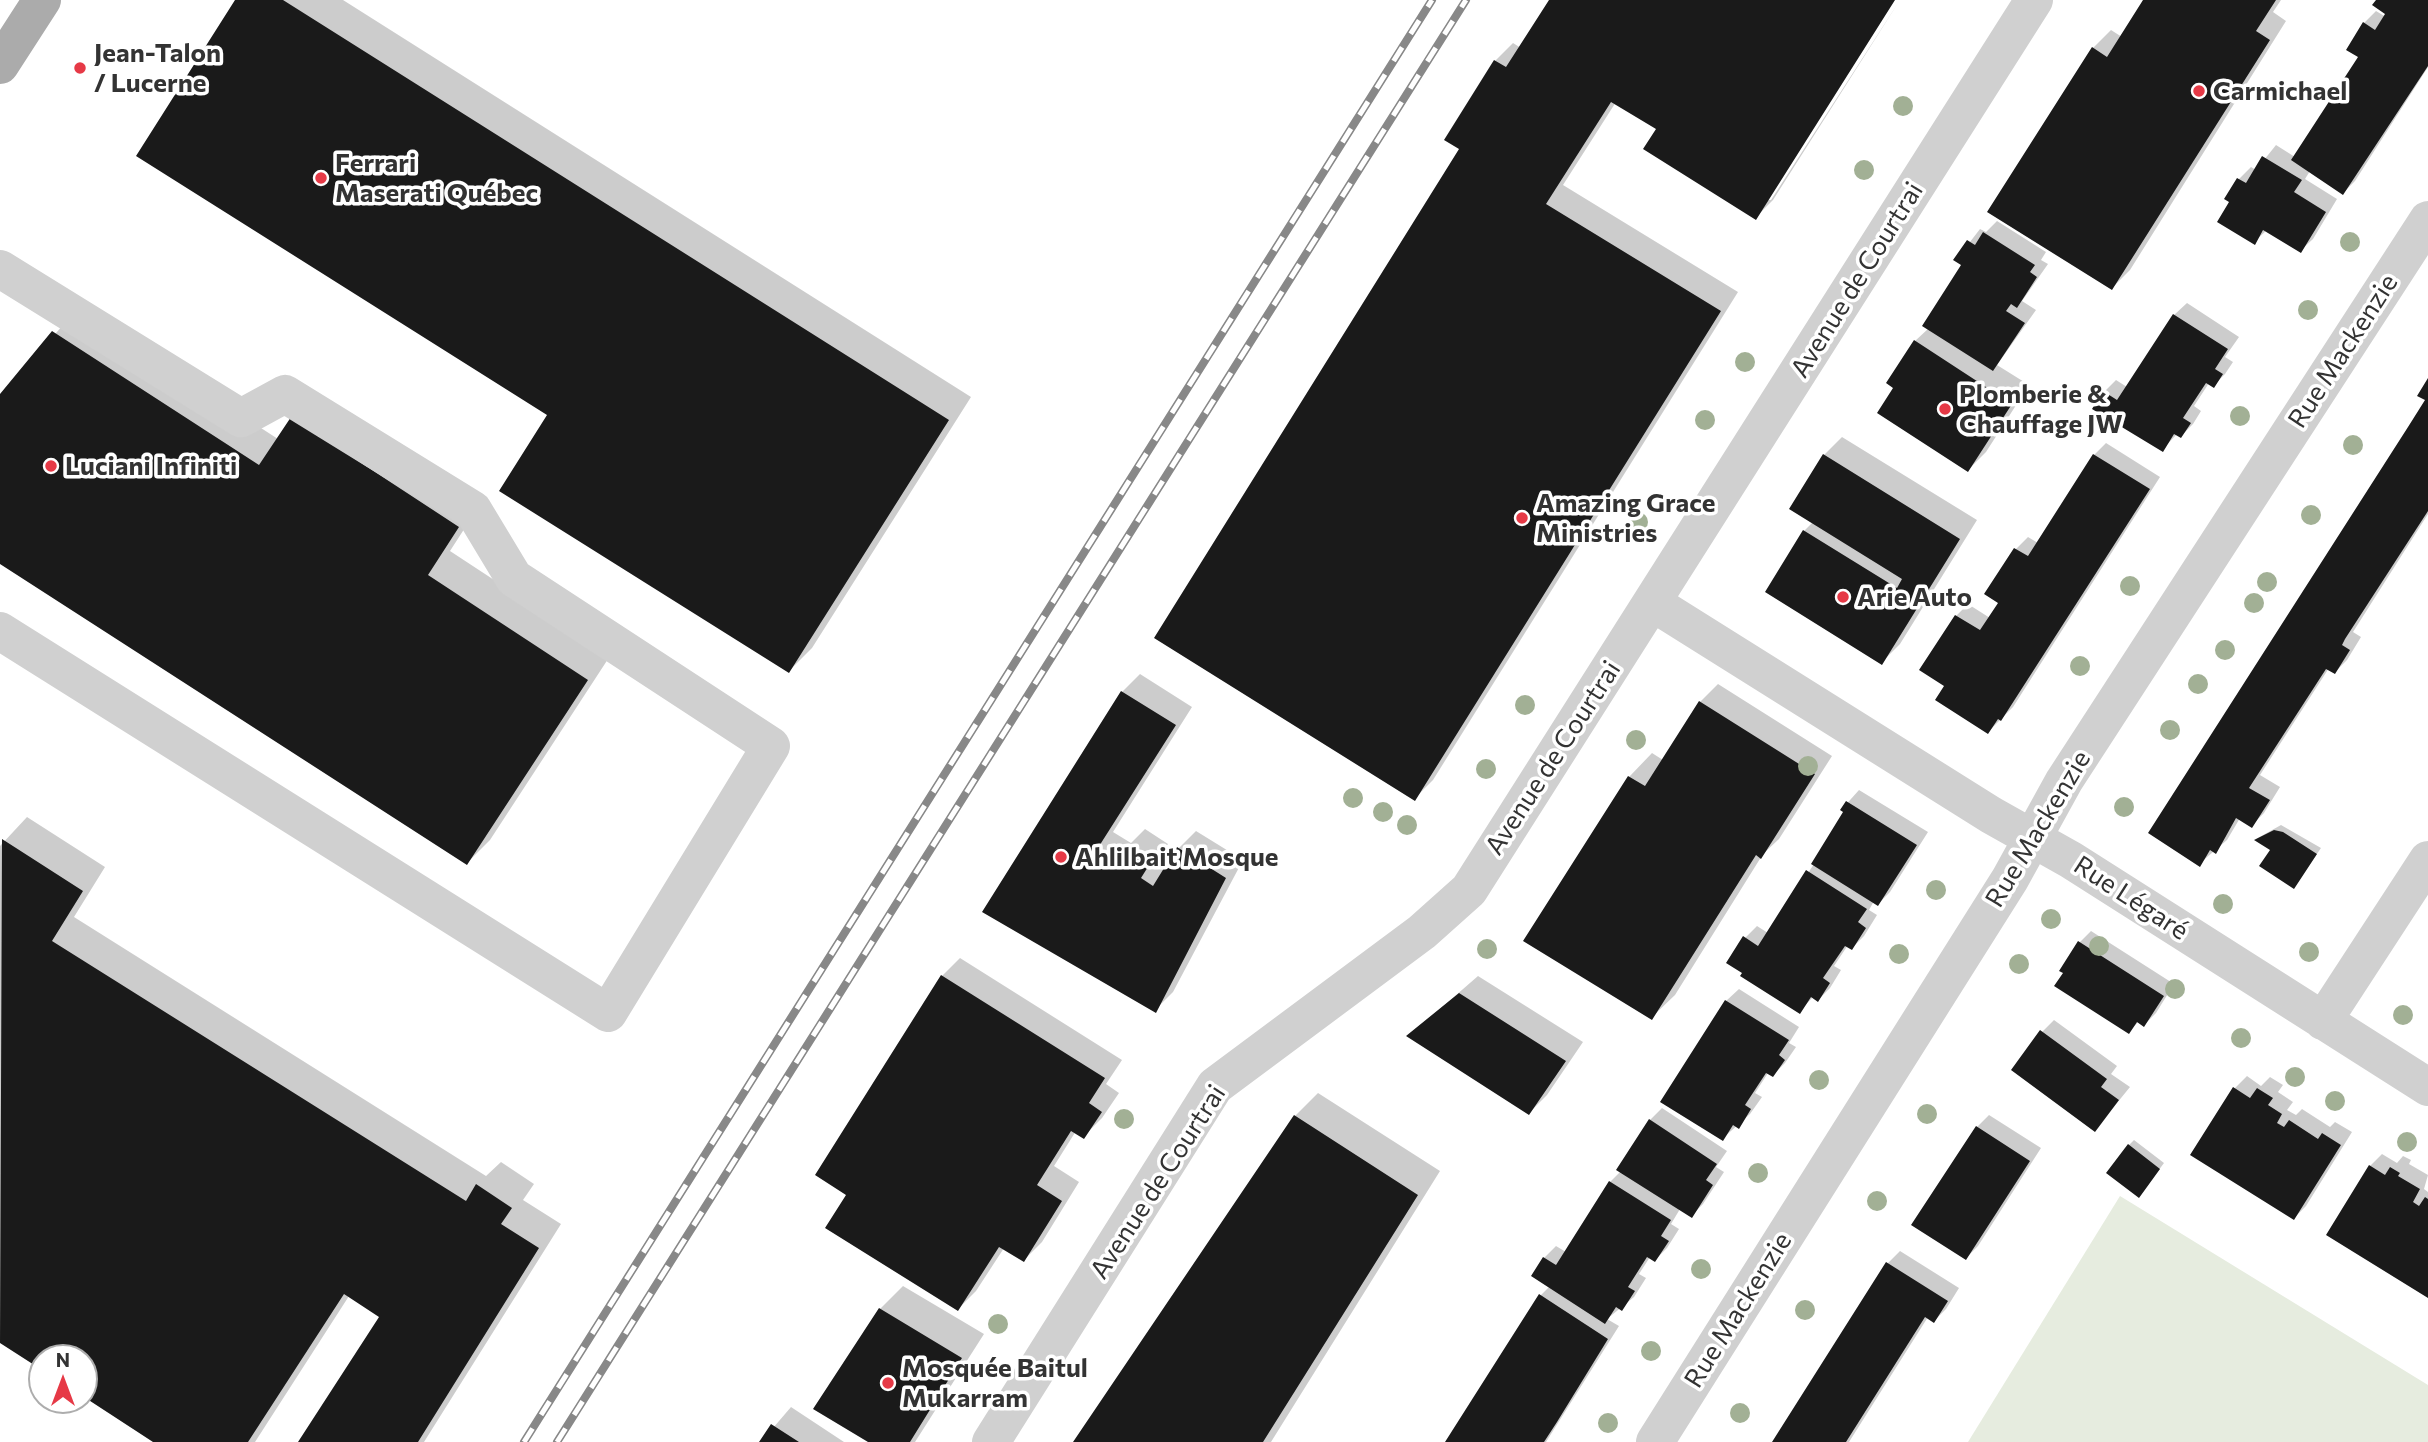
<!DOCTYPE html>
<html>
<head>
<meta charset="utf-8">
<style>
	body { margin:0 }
	#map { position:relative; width:2428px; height:1442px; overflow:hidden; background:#fff; font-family:Commissioner,sans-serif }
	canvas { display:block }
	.north { position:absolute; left:28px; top:1344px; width:70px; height:70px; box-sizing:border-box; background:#fff; border:2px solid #adadad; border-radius:50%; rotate:0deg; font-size:19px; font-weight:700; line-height:28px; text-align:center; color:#333 }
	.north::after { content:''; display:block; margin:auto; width:24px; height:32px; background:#e63946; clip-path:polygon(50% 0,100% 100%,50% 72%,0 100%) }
</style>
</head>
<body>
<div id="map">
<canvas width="2428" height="1442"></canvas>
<div class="north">N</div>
</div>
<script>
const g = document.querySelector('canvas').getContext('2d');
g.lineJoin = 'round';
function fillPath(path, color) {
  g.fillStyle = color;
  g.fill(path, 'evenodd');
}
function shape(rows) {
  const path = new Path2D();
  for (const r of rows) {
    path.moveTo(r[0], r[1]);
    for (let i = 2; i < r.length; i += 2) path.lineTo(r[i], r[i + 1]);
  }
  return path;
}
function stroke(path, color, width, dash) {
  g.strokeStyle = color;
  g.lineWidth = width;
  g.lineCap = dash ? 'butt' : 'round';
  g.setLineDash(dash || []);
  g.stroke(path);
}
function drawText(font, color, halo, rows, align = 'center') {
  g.font = font + ' Commissioner,sans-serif';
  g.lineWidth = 7;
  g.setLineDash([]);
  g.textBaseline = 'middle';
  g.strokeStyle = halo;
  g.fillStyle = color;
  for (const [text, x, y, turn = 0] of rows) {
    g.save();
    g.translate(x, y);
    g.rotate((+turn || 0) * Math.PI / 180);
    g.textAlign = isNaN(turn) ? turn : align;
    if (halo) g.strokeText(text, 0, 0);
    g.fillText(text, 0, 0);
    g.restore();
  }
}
const green = shape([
	[2120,1196,2428,1385,2428,1442,1968,1442]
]);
const shadow = shape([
	[237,0,343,0,971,397,812,648,789,671,549,415],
	[1551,0,1893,0,1767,200,1771,200,1900,0,1773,200,1755,218,1658,129,1616,102,1563,185,1738,292,1433,780,1415,798,1462,149,1495,61,1513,43,1521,48],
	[2145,0,2281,0,2273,12,2286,21,2130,270,2112,288,2093,48,2111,30,2122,37],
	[2378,0,2428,0,2428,67,2355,181,2343,193,2310,171,2305,179,2337,199,2313,239,2300,251,2267,230,2254,242,2232,201,2227,198,2239,179,2251,167,2256,170,2276,145,2295,157,2361,57,2364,23,2376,11,2386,17,2388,13],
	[1997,221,2046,252,2041,260,2048,264,2022,301,2036,310,1997,365,2029,385,1986,452,1968,470,1896,388,1915,341,1929,328,1964,265,1956,260,1980,229,1986,232],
	[2187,303,2239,337,2225,357,2233,362,2225,374,2213,386,2209,383,2194,406,2201,411,2193,424,2181,436,2177,434,2162,450,2104,392,2116,380,2127,387,2174,315],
	[77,309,278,439,481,503,450,551,610,656,490,840,467,863,0,562,0,397],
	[2428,381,2428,514,2353,632,2361,637,2347,660,2335,672,2329,668,2260,775,2280,787,2264,813,2252,825,2240,818,2227,840,2199,864,2427,399],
	[1842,437,1977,520,1900,644,1882,662,1804,531,1813,522,1824,455],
	[2106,443,2160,477,2013,707,1988,732,1947,685,1956,616,1968,604,1990,618,2000,602,1987,594,2016,549,2028,537,2038,543,2094,455],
	[1140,674,1192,707,1113,832,1131,843,1145,829,1168,844,1157,859,1168,866,1178,849,1196,831,1243,860,1173,992,1155,1010,985,911,1122,692],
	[1718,684,1832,756,1779,839,1763,854,1675,995,1651,1018,1629,777,1652,753,1663,760,1700,702],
	[1859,790,1928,832,1890,892,1878,904,1874,901,1869,910,1877,915,1864,936,1852,948,1848,945,1834,966,1841,970,1830,988,1818,1000,1813,997,1799,1012,1745,938,1757,926,1768,933,1814,864,1845,811,1842,809],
	[27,817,105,867,74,917,486,1176,501,1162,534,1184,523,1200,561,1224,424,1442,300,1442,381,1317,349,1296,255,1442,156,1442,84,1395,84,1358,42,1358,42,1368,0,1341,0,846],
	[2281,825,2321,848,2294,887,2272,850,2256,839],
	[2091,931,2174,984,2156,1013,2144,1025,2139,1021,2129,1032,2079,943],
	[960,958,1122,1060,1106,1084,1119,1093,1102,1118,1084,1136,1076,1131,1054,1166,1079,1182,1042,1242,1024,1260,1004,1248,976,1291,958,1309,849,1194,942,976],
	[1478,976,1583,1042,1547,1095,1529,1113,1409,1036],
	[1739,989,1799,1027,1789,1043,1796,1047,1785,1063,1773,1075,1768,1073,1755,1093,1762,1097,1750,1114,1722,1139,1662,1101,1726,1001],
	[2054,1020,2117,1066,2111,1074,2130,1087,2095,1130,2042,1032],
	[2247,1076,2261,1086,2270,1077,2283,1085,2278,1092,2293,1102,2287,1110,2296,1115,2302,1109,2330,1127,2335,1122,2352,1132,2306,1206,2294,1218,2235,1088],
	[1318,1093,1440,1171,1271,1442,1075,1442,1295,1116],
	[1662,1108,1727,1151,1716,1167,1724,1172,1703,1204,1691,1216,1680,1209,1671,1224,1679,1229,1667,1248,1655,1260,1650,1257,1639,1274,1646,1278,1634,1297,1607,1319,1619,1326,1546,1442,1447,1442,1540,1296,1550,1286,1544,1258,1556,1246,1566,1252,1610,1182,1621,1171,1650,1120],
	[1989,1115,2041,1148,1978,1246,1966,1258,1977,1127],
	[2134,1140,2164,1163,2144,1190,2129,1145],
	[2382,1154,2397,1163,2403,1156,2411,1160,2409,1164,2428,1175,2424,1189,2428,1192,2428,1296,2370,1166],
	[1900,1251,1959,1288,1946,1309,1934,1321,1928,1317,1849,1442,1775,1442,1888,1263],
	[903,1286,984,1334,915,1442,871,1442,880,1309],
	[791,1407,844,1442,761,1442]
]);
const building = shape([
	[235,0,283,0,949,420,789,673,499,491,547,415,136,156],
	[1549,0,1895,0,1756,220,1643,149,1656,129,1611,102,1546,204,1721,311,1415,801,1154,638,1459,149,1444,140,1494,60,1506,67],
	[2143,0,2276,0,2256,31,2270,40,2112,290,1987,212,2092,47,2107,57],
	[2376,0,2428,0,2428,66,2343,195,2291,160,2358,57,2346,50,2363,22,2375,30,2385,14,2372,5],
	[2262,156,2302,180,2294,192,2326,212,2301,253,2263,230,2255,245,2217,222,2229,202,2224,199,2237,178,2246,183],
	[1983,232,2035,265,2030,272,2037,277,2017,308,2011,304,2006,311,2025,323,1993,371,1922,326,1961,265,1953,260,1967,240,1975,245],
	[2173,314,2228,349,2215,369,2223,374,2214,388,2206,383,2183,418,2191,423,2181,438,2174,434,2163,452,2092,409,2103,391,2117,400],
	[52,331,259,465,291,417,459,527,428,575,588,680,467,865,0,564,0,394],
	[1914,340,2012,404,1968,472,1877,413,1893,388,1886,383],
	[2428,378,2428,511,2345,639,2342,645,2350,650,2335,674,2326,669,2249,788,2270,800,2252,828,2236,818,2216,854,2210,850,2200,867,2148,833,2408,427,2425,400,2417,396],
	[1823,454,1960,539,1882,665,1765,592,1803,530,1897,588,1902,579,1789,509],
	[2093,454,2150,489,2001,721,1998,719,1988,734,1935,700,1944,686,1919,670,1955,615,1980,630,1998,603,1984,594,2014,548,2028,556],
	[1121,691,1176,725,1096,851,1115,862,1126,846,1151,862,1141,878,1153,886,1177,847,1226,878,1156,1013,982,912],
	[1699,701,1815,774,1761,859,1756,855,1652,1020,1523,941,1628,776,1645,786],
	[1846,801,1917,845,1878,906,1811,864,1843,812,1840,810],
	[2274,830,2283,832,2317,854,2294,889,2259,866,2270,850,2254,840],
	[2,839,83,891,52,941,466,1201,476,1184,512,1208,501,1224,539,1248,418,1442,298,1442,379,1317,344,1294,248,1442,153,1442,84,1397,84,1358,42,1358,42,1370,0,1343],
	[1806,870,1867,909,1858,922,1866,928,1852,950,1845,946,1823,978,1830,983,1818,1002,1811,997,1800,1014,1740,976,1742,973,1726,963,1743,936,1758,946],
	[2078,941,2164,996,2144,1027,2137,1022,2129,1034,2054,986,2063,973,2059,971],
	[941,975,1105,1078,1089,1103,1102,1112,1084,1139,1071,1131,1037,1185,1062,1201,1024,1262,999,1247,958,1311,825,1228,846,1195,815,1175],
	[1459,993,1566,1061,1529,1115,1406,1036],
	[1725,1000,1789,1040,1779,1055,1785,1060,1773,1077,1766,1073,1745,1105,1751,1109,1739,1129,1733,1125,1723,1141,1660,1102],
	[2040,1030,2107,1079,2101,1087,2119,1100,2095,1132,2011,1070],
	[2233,1087,2250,1098,2257,1088,2273,1098,2268,1105,2282,1114,2277,1123,2284,1127,2289,1120,2318,1139,2322,1133,2341,1145,2294,1220,2190,1155],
	[1294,1115,1418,1195,1263,1442,1073,1442],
	[1649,1119,1717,1164,1706,1180,1713,1185,1692,1218,1616,1170],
	[1976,1126,2030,1161,1966,1260,1911,1225],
	[2128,1144,2160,1169,2139,1198,2106,1173],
	[2369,1165,2385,1175,2390,1167,2400,1173,2398,1176,2420,1189,2413,1202,2419,1206,2425,1197,2428,1199,2428,1298,2326,1235],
	[1609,1181,1671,1220,1661,1236,1669,1241,1655,1262,1647,1257,1628,1287,1635,1291,1622,1311,1616,1307,1605,1324,1531,1276,1543,1257,1556,1265],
	[1886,1262,1948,1301,1934,1323,1925,1317,1846,1442,1772,1442],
	[1539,1294,1608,1339,1557,1422,1544,1442,1445,1442],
	[879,1308,962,1358,910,1442,868,1442,813,1409],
	[771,1424,799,1442,759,1442]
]);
const minor = shape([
	[0,269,241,418,285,394,473,510,514,578,771,746,608,1013,0,631],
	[1653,603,1991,815,2071,860,2428,1087],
	[2323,1021,2428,860],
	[991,1442,1215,1086,1422,932,1469,890,2034,0],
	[1655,1442,2010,879,2064,781,2428,220]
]);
const major = shape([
	[0,65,42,0]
]);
const rail = shape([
	[524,1442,1432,0],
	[557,1442,1466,0]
]);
const trees = [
	[1903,106],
	[1864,170],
	[2350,242],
	[2308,310],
	[1745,362],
	[2240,416],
	[1705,420],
	[2353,445],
	[2311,515],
	[1638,522],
	[2267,582],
	[2130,586],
	[2254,603],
	[2225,650],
	[2080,666],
	[2198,684],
	[1525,705],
	[2170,730],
	[1636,740],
	[1808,766],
	[1486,769],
	[1353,798],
	[2124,807],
	[1383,812],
	[1407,825],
	[1936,890],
	[2223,904],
	[2051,919],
	[2099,946],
	[1487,949],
	[2309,952],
	[1899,954],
	[2019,964],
	[2175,989],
	[2403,1015],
	[2241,1038],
	[2295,1077],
	[1819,1080],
	[2335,1101],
	[1927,1114],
	[1124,1119],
	[2407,1142],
	[1758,1173],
	[1877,1201],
	[1701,1269],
	[1805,1310],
	[998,1324],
	[1651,1351],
	[1740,1413],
	[1608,1423]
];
const markers = [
	[80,68,7,"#e63946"],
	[2199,91,7,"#e63946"],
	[321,178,7,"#e63946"],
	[1945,409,7,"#e63946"],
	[51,466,7,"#e63946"],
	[1522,518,7,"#e63946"],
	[1843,597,7,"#e63946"],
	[1061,857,7,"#e63946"],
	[888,1383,7,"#e63946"]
];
const poiNames = [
	["Jean-Talon",94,53],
	["/ Lucerne",94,83],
	["Carmichael",2213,91],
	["Ferrari",335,163],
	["Maserati Québec",335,193],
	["Plomberie &",1959,394],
	["Chauffage JW",1959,424],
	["Luciani Infiniti",65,466],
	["Amazing Grace",1536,503],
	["Ministries",1536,533],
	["Arie Auto",1857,597],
	["Ahlilbait Mosque",1075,857],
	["Mosquée Baitul",902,1368],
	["Mukarram",902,1398]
];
const streetNames = [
	["Avenue de Courtrai",1857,280,-58],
	["Rue Mackenzie",2343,351,-57],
	["Avenue de Courtrai",1553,758,-57],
	["Rue Mackenzie",2038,829,-59],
	["Rue Légaré",2131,898,33],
	["Avenue de Courtrai",1158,1182,-57],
	["Rue Mackenzie",1738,1310,-58]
];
fillPath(green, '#e6ecdf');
fillPath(shadow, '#0003');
fillPath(building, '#1a1a1a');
stroke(minor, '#d0d0d0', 38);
stroke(major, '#ababab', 38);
stroke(rail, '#888', 8);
stroke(rail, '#fff', 5, [16]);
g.fillStyle = '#a2b095';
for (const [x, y] of trees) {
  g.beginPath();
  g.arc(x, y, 10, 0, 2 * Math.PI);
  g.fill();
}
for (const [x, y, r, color] of markers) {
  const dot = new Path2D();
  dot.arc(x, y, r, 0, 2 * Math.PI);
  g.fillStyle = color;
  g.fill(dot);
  stroke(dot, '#fff', 2.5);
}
drawText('bold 26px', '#333', '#fff', poiNames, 'left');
drawText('26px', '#333', '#fff', streetNames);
</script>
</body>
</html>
